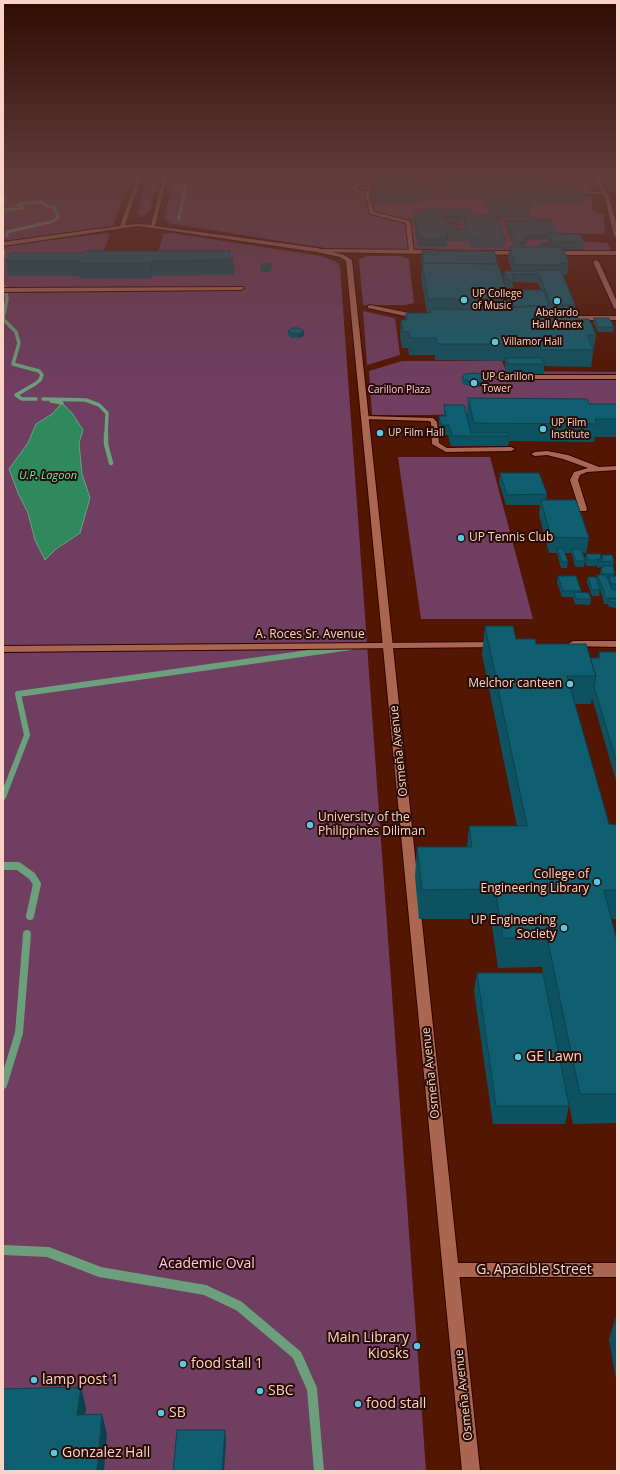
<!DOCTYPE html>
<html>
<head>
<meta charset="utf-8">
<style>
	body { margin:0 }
	#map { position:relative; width:620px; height:1474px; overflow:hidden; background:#531603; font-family:"Open Sans",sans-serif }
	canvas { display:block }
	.frame { position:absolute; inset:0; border:4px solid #fad3c6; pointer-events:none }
</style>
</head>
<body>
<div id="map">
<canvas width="620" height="1474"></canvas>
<div class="frame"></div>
</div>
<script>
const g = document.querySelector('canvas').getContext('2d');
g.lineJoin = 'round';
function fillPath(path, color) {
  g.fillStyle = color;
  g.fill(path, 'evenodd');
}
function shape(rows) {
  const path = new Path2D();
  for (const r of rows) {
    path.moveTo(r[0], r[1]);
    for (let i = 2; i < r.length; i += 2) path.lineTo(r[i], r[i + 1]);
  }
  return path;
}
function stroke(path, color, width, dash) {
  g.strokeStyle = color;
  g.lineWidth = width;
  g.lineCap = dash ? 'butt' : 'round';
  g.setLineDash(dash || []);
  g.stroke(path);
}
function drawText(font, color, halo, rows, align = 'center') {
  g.font = font + ' "Open Sans",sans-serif';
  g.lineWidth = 4;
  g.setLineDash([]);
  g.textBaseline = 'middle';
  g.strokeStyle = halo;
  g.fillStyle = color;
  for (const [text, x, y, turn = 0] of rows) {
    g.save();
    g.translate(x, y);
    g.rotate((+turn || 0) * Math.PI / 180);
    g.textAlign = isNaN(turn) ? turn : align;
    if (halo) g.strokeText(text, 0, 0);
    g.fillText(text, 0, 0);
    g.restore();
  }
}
const green = shape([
	[3,178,131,178,113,226,3,241],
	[147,178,158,178,150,210,142,217,137,213],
	[174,178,585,178,592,196,592,209,603,215,605,231,602,234,565,233,568,240,607,243,611,248,608,251,332,249,179,225,169,223,164,219],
	[108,233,110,234,98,264,155,265,163,234,171,233,321,256,335,261,340,266,426,1471,3,1471,3,246],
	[368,256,400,256,409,259,414,303,405,305,363,305,359,259],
	[363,311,395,318,400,355,367,365],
	[402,361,502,361,506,371,617,372,617,410,429,415,372,415,369,371],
	[398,457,490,457,533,619,421,619]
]);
const water = shape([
	[62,403,72,413,83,430,79,443,82,474,90,498,80,533,56,549,45,560,35,540,28,513,18,493,9,469,28,443,36,424,52,414,62,403]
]);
const streamFar5 = shape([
	[3,198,6,200,3,203],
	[3,210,23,208,18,205,23,203,42,202,49,207,54,207,58,217,54,221,7,232,7,236],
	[179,219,187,178],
	[3,259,4,251],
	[3,286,5,287,6,293]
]);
const streamFar4 = shape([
	[3,319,7,299,6,292],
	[3,319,16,332,19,343,13,364,39,371,42,375,40,380,35,384,16,395,22,399,36,399],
	[43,399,86,400,99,405,107,413,106,435],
	[51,401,62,403]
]);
const streamFar3 = shape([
	[106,434,106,444,111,463]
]);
const streamFar2 = shape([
	[3,797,27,735,18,694,351,647]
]);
const streamFar1 = shape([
	[3,866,18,866,32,876,37,884,30,916],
	[3,1085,19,1033,27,934]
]);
const stream = shape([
	[3,1250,48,1252,100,1272,205,1290,239,1306,297,1355,312,1389,319,1471]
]);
const service = shape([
	[355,183,365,183,372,187,369,192,374,212,410,221,414,253,409,252,406,223,370,214,365,193,357,193,351,189,355,183],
	[358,185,364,185,367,187,366,191,360,191,356,189,358,185],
	[579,192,604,192,606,193,604,194,581,194,579,192],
	[596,260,599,262,617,302,617,310,614,308,593,262,596,260],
	[243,287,244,288,241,290,3,292,3,288,243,287],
	[370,305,419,315,422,317,419,319,368,308,368,306,370,305],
	[617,316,617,320,565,320,562,318,565,316,617,316],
	[366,416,433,418,437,422,439,443,447,448,511,447,515,449,511,451,446,452,432,444,431,422,429,421,364,419,364,417,366,416],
	[547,451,568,455,599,467,617,466,617,470,587,472,580,475,578,480,587,509,586,511,580,511,570,480,574,472,588,468,563,459,547,455,535,456,531,454,535,452,547,451]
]);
const pedestrian = shape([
	[617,375,617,379,497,379,494,377,497,375,617,375]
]);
const minor = shape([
	[594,178,598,178,609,197,617,226,617,238,614,236,605,197,594,178],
	[315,249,435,250,438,252,435,254,317,252,315,251,315,249],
	[479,251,521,251,524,253,521,255,481,254,478,252,479,251],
	[617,251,617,255,551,255,548,253,551,251,617,251],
	[573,641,617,641,617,647,570,646,568,644,573,641],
	[497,642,500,643,502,645,500,647,3,652,3,646,497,642],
	[451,1263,617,1263,617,1277,451,1277,446,1275,443,1270,446,1265,451,1263]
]);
const tertiary = shape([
	[137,178,141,178,125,225,138,224,151,225,163,178,167,178,155,226,317,248,344,255,352,260,480,1471,462,1471,346,261,340,257,317,252,138,226,3,246,3,242,120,226,137,178]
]);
const wall = shape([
	[373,178,421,178,421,188,417,188,418,191,426,198,426,202,419,202,418,198,418,203,374,203],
	[444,178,539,178,541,183,540,190,586,194,585,205,530,205,531,207,530,218,497,218,505,240,504,248,471,248,469,241,447,241,447,247,418,247,413,220,413,212,423,212,423,209,472,212,471,215,489,215,485,203,485,198,446,198,443,185],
	[444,220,447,220,448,227,459,227,459,223,458,220,464,220,463,223,465,229,447,229],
	[607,178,617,178,617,187,613,187],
	[506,221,559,234,584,242,583,250,563,250,569,263,567,275,563,275,575,305,574,311,578,319,596,335,591,367,544,366,544,374,506,374,505,367,505,361,435,360,435,355,409,355,408,348,402,348,400,336,401,320,405,320,406,313,427,313,421,278,422,264,421,259,422,251,498,264,503,279,504,271,512,271,508,259,509,247,540,247,540,243,548,243,548,240,526,240,527,242,526,247,513,246,505,224],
	[513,282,538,283,541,290,508,290,508,294,506,288,513,288],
	[83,253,233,258,233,275,152,276,152,278,80,278,79,276,8,276,6,261],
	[271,264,271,272,261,272,261,267],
	[594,318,614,327,613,332,598,332,593,322],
	[292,328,304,336,299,338,292,338,288,335,288,331],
	[462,377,487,377,486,382,483,386,475,387,464,385,462,382],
	[468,398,589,404,617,404,617,437,595,437,594,442,509,441,508,446,451,446,448,435,441,435,439,425,439,416,444,416,444,405,467,416],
	[500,473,547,494,546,500,589,538,586,553,583,553,585,560,586,554,601,559,602,555,614,561,613,566,614,576,617,578,617,608,609,607,608,604,604,604,602,595,600,589,599,596,592,596,587,582,588,577,597,578,597,575,600,575,600,574,601,568,602,568,602,567,597,568,597,564,596,566,587,566,585,561,584,567,575,567,572,554,572,553,564,553,568,562,567,568,561,568,557,553,549,553,539,515,540,505,506,505,499,483],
	[558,576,581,591,581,592,591,599,590,605,575,604,573,598,574,597,562,597,557,582],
	[485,626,516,639,590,658,598,658,599,652,617,652,617,784,592,698,591,704,575,704,609,824,617,825,617,919,611,919,617,941,617,1123,573,1124,568,1099,569,1106,565,1124,493,1124,474,991,477,973,543,973,542,967,498,968,491,919,419,919,415,877,417,847,467,847,469,826,517,826,482,654],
	[615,1319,617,1319,617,1385,609,1340]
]);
const shadedWall = shape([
	[233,258,234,273,233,275],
	[151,261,152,276,152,278,150,263],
	[304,331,304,336,299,338,299,334],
	[487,377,486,382,483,386,475,387,476,383],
	[81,1387,86,1408,83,1435,77,1415],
	[102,1414,107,1434,104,1471,97,1471],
	[225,1430,226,1441,224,1471,222,1471]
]);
const building = shape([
	[373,178,421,178,422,180,415,180,418,195,374,195,373,178],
	[388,180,400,180,402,187,389,187,388,180],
	[445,178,539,178,541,183,503,183,506,190,584,190,586,194,526,194,531,207,490,207,486,192,489,192,488,187,447,187,445,178],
	[418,190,425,190,426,198,419,198,418,190],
	[423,209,471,209,472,212,442,212,447,229,468,229,464,215,496,215,505,240,472,240,470,233,446,233,447,239,419,239,413,212,423,212,423,209],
	[447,217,457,217,459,223,449,223,447,217],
	[551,220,559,234,549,233,549,236,524,236,527,242,514,242,506,221,551,220],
	[549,233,581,235,584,242,552,242,549,233],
	[540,243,549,243,549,245,541,245,540,243],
	[509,247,562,247,569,263,559,263,560,265,515,265,509,247],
	[84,251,230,251,229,258,233,258,233,260,151,261,150,263,78,263,79,261,6,261,11,253,83,253,84,251],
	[422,251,494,251,498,264,424,263,422,251],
	[422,263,498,264,509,299,428,299,422,263],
	[262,264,271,264,271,267,261,267,262,264],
	[537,270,561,270,575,305,551,305,539,274,512,274,513,280,507,280,504,271,538,271,537,270],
	[508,290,543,290,549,306,526,306,526,307,514,307,508,290],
	[526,306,572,306,578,319,589,319,596,335,587,335,594,350,541,350,539,344,437,344,436,338,410,338,409,332,403,332,401,320,407,320,406,313,431,313,430,309,504,310,504,307,527,307,526,306],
	[594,318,609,318,614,327,598,327,594,318],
	[292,328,299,328,304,331,299,334,292,333,288,331,292,328],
	[506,358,542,358,545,364,507,364,506,358],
	[473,373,483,374,487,377,483,382,476,383,465,380,462,377,465,374,473,373],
	[468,398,587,399,589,404,617,404,617,419,595,419,597,424,474,423,468,398],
	[444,405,464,405,471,433,508,433,509,436,452,436,449,425,441,425,439,416,446,416,444,405],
	[500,473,539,473,547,494,507,495,500,473],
	[541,500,576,500,589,538,551,537,541,500],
	[557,548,563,548,568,562,562,562,557,548],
	[572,549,581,549,585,561,576,561,572,549],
	[586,554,600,554,601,559,596,559,597,560,588,560,586,554],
	[602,555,612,555,614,561,598,562,597,560,603,560,602,555],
	[602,566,613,566,615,574,602,574,601,568,603,568,602,566],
	[597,575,606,575,612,590,617,590,617,598,605,598,603,589,597,575],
	[558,576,576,576,581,591,563,591,558,576],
	[609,576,616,576,617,578,617,584,611,584,609,576],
	[588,577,596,577,600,590,592,590,588,577],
	[574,592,589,593,591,599,576,599,574,592],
	[609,599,617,599,617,602,610,602,609,599],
	[485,626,513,626,516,639,535,639,536,644,586,644,596,676,567,676,609,824,617,825,617,890,604,890,617,941,617,1094,580,1094,547,938,503,938,495,889,422,890,417,847,472,847,469,826,527,826,485,626],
	[599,652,617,652,617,763,594,687,596,676,590,658,600,658,599,652],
	[477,973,543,973,569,1106,496,1106,477,973],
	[615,1319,617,1319,617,1328,615,1319],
	[81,1387,77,1415,102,1414,97,1471,3,1471,3,1389,81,1387],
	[177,1430,225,1430,222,1471,173,1471,177,1430]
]);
const markers = [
	[464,300,4,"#59c8e5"],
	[557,301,4,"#59c8e5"],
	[495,342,4,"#59c8e5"],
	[474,383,4,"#59c8e5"],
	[543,429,4,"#59c8e5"],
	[380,433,4,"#59c8e5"],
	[461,538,4,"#59c8e5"],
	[570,684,4,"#59c8e5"],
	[310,825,4,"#59c8e5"],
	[597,882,4,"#59c8e5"],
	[564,928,4,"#59c8e5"],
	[518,1057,4,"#59c8e5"],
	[417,1346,4,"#59c8e5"],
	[183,1364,4,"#59c8e5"],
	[34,1380,4,"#59c8e5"],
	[260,1391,4,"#59c8e5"],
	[358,1404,4,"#59c8e5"],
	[161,1413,4,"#59c8e5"],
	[54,1453,4,"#59c8e5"]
];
const farPoinames = [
	["UP College",472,294],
	["of Music",472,306],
	["Abelardo",557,313,"center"],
	["Hall Annex",557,325,"center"],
	["Villamor Hall",503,342],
	["UP Carillon",482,377],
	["Tower",482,389],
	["UP Film",551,423],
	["Institute",551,435],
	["UP Film Hall",388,433]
];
const farParknames = [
	["Carillon Plaza",399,390]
];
const farWaternames = [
	["U.P. Lagoon",48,476]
];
const poiNames = [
	["UP Tennis Club",469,538,"left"],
	["Melchor canteen",562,684],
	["University of the",318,818,"left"],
	["Philippines Diliman",318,832,"left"],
	["College of",589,875],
	["Engineering Library",589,889],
	["UP Engineering",556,921],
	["Society",556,935]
];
const streetNames = [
	["A. Roces Sr. Avenue",310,635],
	["Osmeña Avenue",399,751,-96],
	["Osmeña Avenue",431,1073,-96],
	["Osmeña Avenue",464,1395,-96]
];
const nearPoinames = [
	["GE Lawn",526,1057],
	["Main Library",409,1338,"right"],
	["Kiosks",409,1354,"right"],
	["food stall 1",191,1364],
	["lamp post 1",42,1380],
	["SBC",268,1391],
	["food stall",366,1404],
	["SB",169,1413],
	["Gonzalez Hall",62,1453]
];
const nearParknames = [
	["Academic Oval",207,1264]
];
const nearStreetnames = [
	["G. Apacible Street",534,1270]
];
fillPath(green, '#6f3e61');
fillPath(water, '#2f895c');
stroke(water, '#6c9f7c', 1);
stroke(streamFar5, '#6c9f7c', 3);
stroke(streamFar4, '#6c9f7c', 3.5);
stroke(streamFar3, '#6c9f7c', 4.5);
stroke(streamFar2, '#6c9f7c', 6);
stroke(streamFar1, '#6c9f7c', 8);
stroke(stream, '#6c9f7c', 10);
stroke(service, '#300400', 2);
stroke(pedestrian, '#300400', 2);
stroke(minor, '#300400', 2);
stroke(tertiary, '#300400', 2);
fillPath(service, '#ab6651');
fillPath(pedestrian, '#ab6651');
fillPath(minor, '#ab6651');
fillPath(tertiary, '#ab6651');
fillPath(wall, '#0e5261');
fillPath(shadedWall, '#0b424f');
fillPath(building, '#105f71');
stroke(building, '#0b424f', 1);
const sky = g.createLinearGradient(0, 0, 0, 385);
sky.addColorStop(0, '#2e0c02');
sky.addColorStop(0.46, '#603c39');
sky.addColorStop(1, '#603c3900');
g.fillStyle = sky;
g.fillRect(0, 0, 620, 385);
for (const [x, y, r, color] of markers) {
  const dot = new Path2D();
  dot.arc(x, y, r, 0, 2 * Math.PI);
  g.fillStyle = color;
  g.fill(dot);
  stroke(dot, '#280d06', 1.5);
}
drawText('10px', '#fad3c6', '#280d06', farPoinames, 'left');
drawText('10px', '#ffc4ed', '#280d06', farParknames);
drawText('italic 11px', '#74eaaa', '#280d06', farWaternames);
drawText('12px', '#fad3c6', '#280d06', poiNames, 'right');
drawText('12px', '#fad3c6', '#280d06', streetNames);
drawText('14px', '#fad3c6', '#280d06', nearPoinames, 'left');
drawText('14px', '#ffc4ed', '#280d06', nearParknames);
drawText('14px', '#fad3c6', '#280d06', nearStreetnames);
</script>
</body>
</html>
